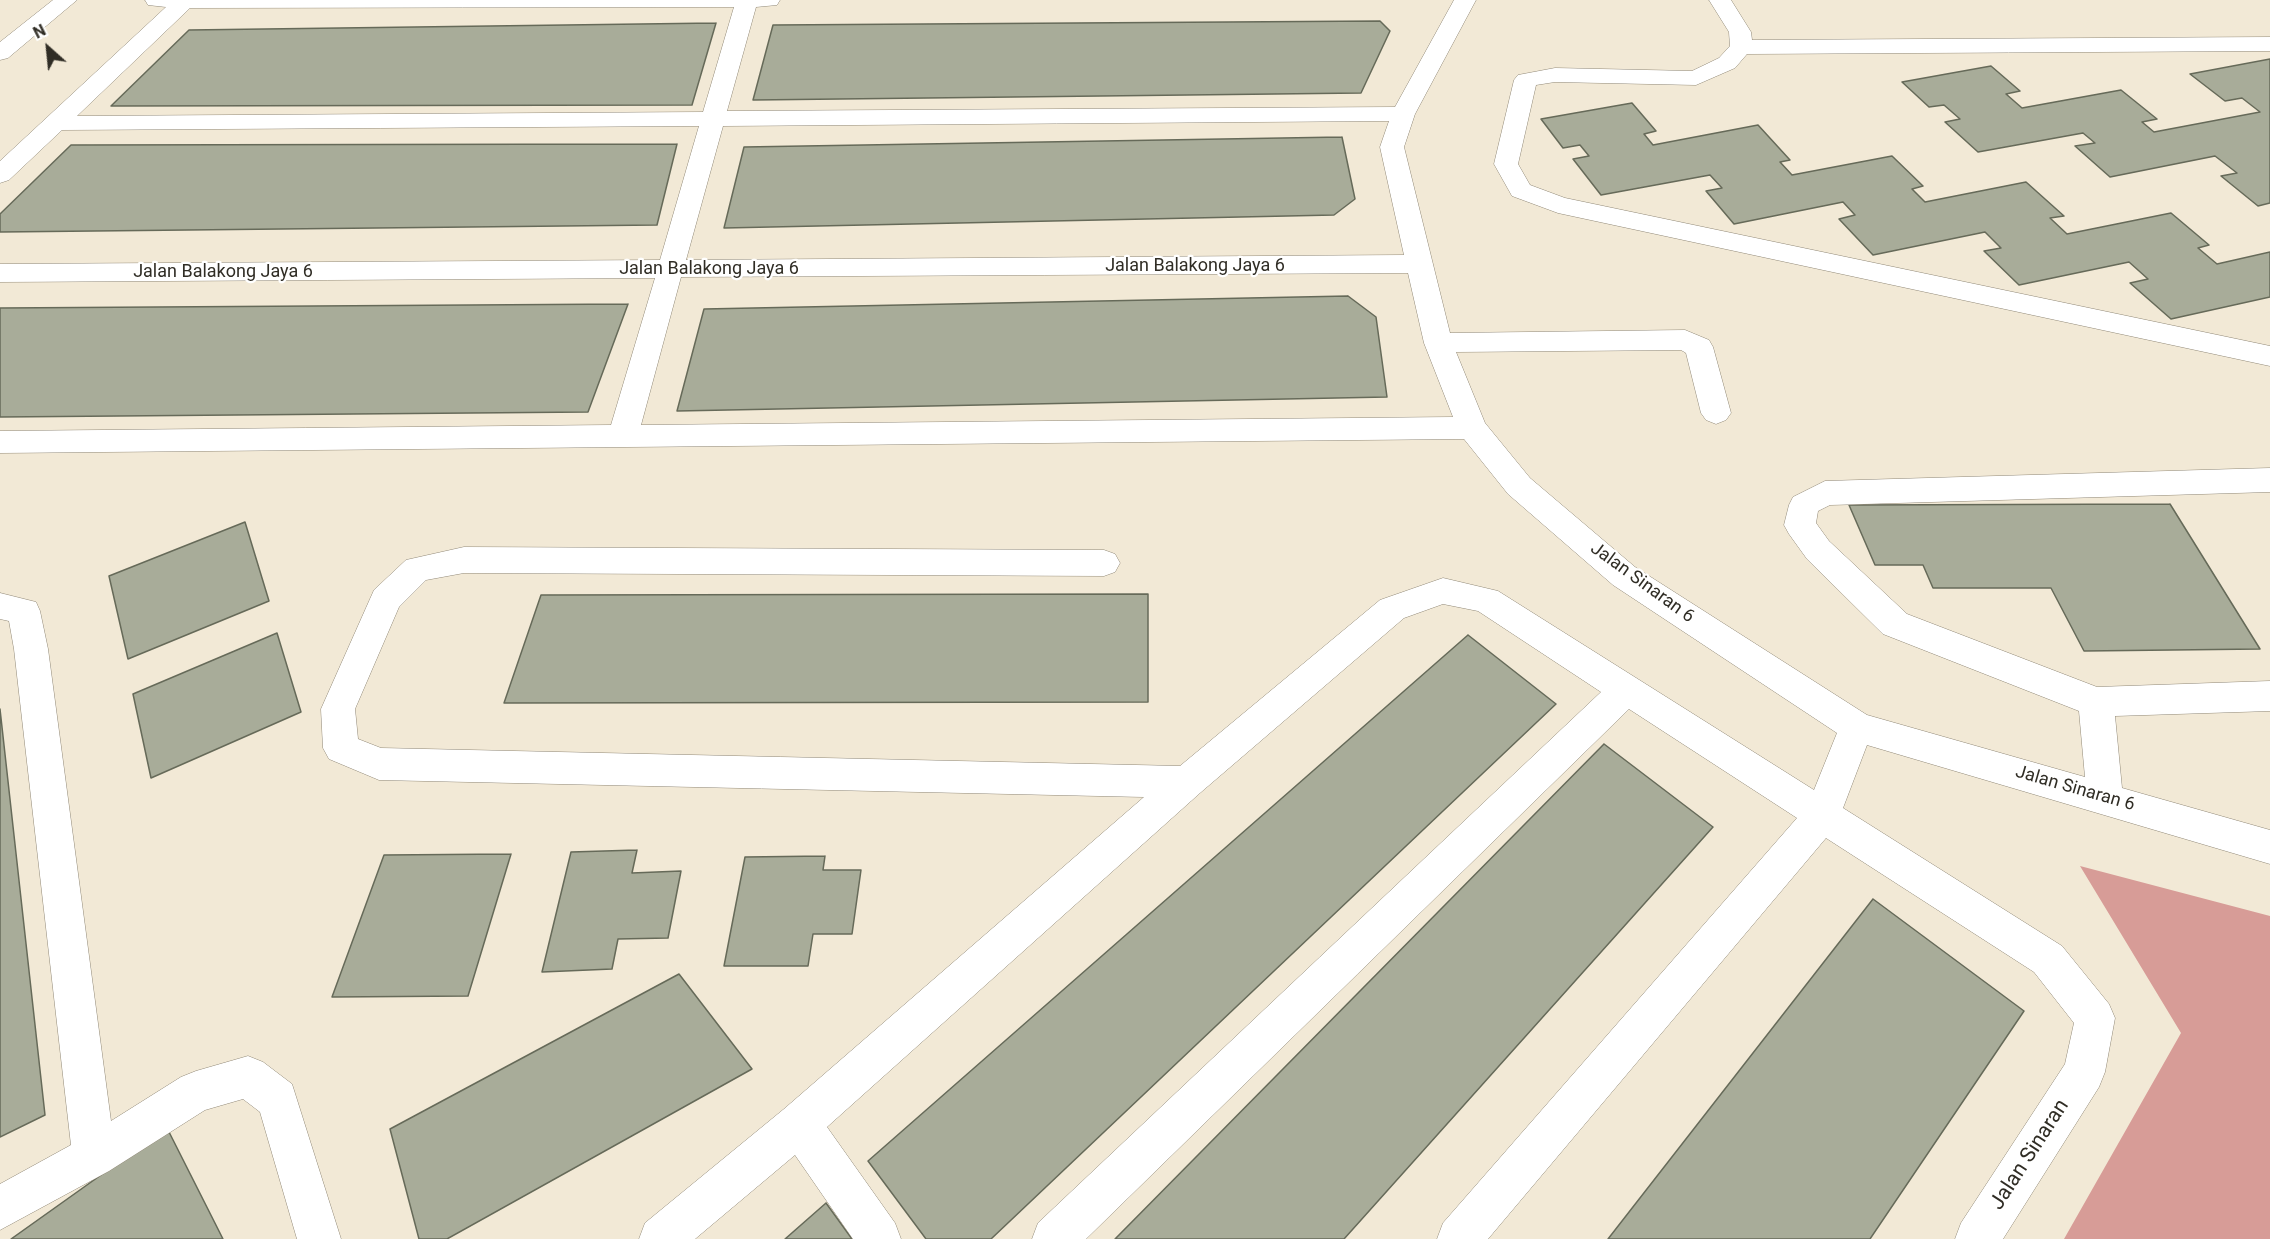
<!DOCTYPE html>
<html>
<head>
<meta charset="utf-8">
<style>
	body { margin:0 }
	#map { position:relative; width:2270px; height:1239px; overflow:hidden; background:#f2e9d6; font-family:Roboto,sans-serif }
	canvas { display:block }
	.north { position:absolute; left:18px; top:18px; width:60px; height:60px; -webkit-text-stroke:4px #fff; paint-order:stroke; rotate:333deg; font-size:16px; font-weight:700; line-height:24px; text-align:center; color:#302d25 }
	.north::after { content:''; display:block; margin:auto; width:21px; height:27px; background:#302d25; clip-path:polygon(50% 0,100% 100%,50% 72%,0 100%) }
</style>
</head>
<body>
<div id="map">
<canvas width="2270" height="1239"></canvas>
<div class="north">N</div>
</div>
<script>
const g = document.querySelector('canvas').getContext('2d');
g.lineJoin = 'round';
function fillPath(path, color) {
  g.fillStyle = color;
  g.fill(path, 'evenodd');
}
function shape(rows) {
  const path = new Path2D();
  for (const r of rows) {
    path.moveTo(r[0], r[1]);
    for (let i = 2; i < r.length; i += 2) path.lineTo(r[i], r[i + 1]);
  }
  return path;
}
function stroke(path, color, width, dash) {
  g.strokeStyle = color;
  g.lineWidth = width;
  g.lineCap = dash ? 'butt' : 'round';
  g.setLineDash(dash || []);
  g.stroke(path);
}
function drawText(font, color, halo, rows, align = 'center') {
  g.font = font + ' Roboto,sans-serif';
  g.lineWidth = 4.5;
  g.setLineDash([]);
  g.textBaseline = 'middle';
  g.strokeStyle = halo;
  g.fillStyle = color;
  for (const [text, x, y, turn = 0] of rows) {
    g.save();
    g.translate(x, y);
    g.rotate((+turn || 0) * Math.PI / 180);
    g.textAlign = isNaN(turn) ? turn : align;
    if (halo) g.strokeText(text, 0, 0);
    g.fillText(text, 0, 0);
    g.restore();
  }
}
const forest = shape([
	[2080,866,2270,916,2270,1239,2064,1239,2181,1033]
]);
const building = shape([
	[1380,21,1390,31,1361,93,753,100,773,25,1380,21],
	[716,23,692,105,111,106,189,30,716,23],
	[2270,59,2270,203,2258,206,2221,176,2237,173,2215,156,2110,177,2075,146,2095,143,2083,133,1978,152,1945,122,1960,119,1944,105,1929,107,1902,82,1991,66,2020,91,2006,94,2022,108,2121,90,2157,119,2142,122,2154,132,2260,112,2242,98,2225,101,2190,74,2270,59],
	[1632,103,1656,131,1644,134,1653,145,1758,125,1790,160,1780,162,1792,175,1892,156,1923,186,1912,189,1925,202,2026,182,2064,216,2050,218,2067,234,2171,213,2209,245,2198,248,2217,264,2270,252,2270,297,2171,319,2130,283,2148,279,2129,262,2019,285,1984,251,2001,248,1985,232,1873,255,1839,219,1855,215,1843,202,1734,224,1706,191,1722,188,1710,175,1601,195,1573,159,1589,156,1580,145,1563,148,1541,119,1632,103],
	[1342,137,1355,199,1334,215,724,228,744,147,1342,137],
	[677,144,657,225,0,232,0,214,71,145,677,144],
	[1348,296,1376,317,1387,397,677,411,704,309,1348,296],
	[628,304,588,412,0,417,0,308,628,304],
	[2170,504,2260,649,2084,651,2051,588,1933,588,1923,565,1875,565,1849,505,2170,504],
	[245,522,269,601,128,659,109,576,245,522],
	[1148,594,1148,702,504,703,541,595,1148,594],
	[277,633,301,712,151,778,133,694,277,633],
	[1468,635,1556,704,991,1239,926,1239,868,1161,1468,635],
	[0,709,45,1115,0,1137,0,709],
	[1604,744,1713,827,1344,1239,1115,1239,1604,744],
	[637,850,632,873,681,871,668,938,618,939,612,969,542,972,571,852,637,850],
	[511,854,468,996,332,997,384,855,511,854],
	[825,856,823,870,861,870,852,934,813,934,808,966,724,966,745,857,825,856],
	[1873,899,2024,1011,1870,1239,1608,1239,1873,899],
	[679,974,752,1069,447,1239,419,1239,390,1129,679,974],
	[167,1128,223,1239,11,1239,167,1128],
	[826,1203,852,1239,785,1239,826,1203]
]);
const minor = shape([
	[53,0,77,0,8,58,0,60,0,42,53,0],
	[145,0,780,0,777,5,756,7,727,111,1395,107,1454,0,1476,0,1415,114,1404,147,1450,333,1685,330,1709,340,1713,347,1731,413,1726,420,1716,424,1706,420,1701,413,1686,353,1681,350,1456,352,1485,423,1530,478,1635,567,1867,715,2085,777,2079,711,1883,634,1807,559,1789,534,1784,525,1789,505,1793,497,1825,481,2270,468,2270,492,1830,505,1818,511,1816,523,1829,541,1907,614,2097,687,2270,681,2270,711,2115,716,2122,788,2270,830,2270,864,1867,745,1843,808,2062,946,2109,1004,2115,1018,2105,1072,2099,1087,2003,1239,1955,1239,1961,1223,2065,1064,2074,1023,2034,972,1826,838,1488,1239,1437,1239,1443,1223,1797,818,1629,709,1086,1239,1032,1239,1038,1223,1601,692,1478,611,1443,604,1404,618,1200,793,827,1127,895,1223,901,1239,853,1239,795,1155,695,1239,639,1239,645,1223,784,1109,1144,797,379,780,329,759,323,748,321,709,374,590,406,560,464,547,1104,550,1115,554,1120,563,1115,572,1104,576,464,573,426,580,399,607,355,709,358,739,381,748,1180,766,1380,600,1443,578,1498,591,1814,790,1837,733,1613,585,1508,494,1464,439,0,453,0,431,611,425,655,278,0,282,0,264,660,260,699,126,62,130,9,180,0,183,0,161,166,7,148,5,145,0],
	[734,7,703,112,77,116,190,8,734,7],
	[1389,121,1380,147,1404,255,686,260,723,126,1389,121],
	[1408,273,1424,343,1453,417,641,425,681,277,1408,273],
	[1709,0,1731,0,1751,32,1752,40,2270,37,2270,51,1747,54,1735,68,1696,85,1555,82,1536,85,1518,164,1530,185,1565,198,2270,346,2270,366,1558,213,1512,196,1494,164,1514,80,1518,75,1555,68,1692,71,1719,58,1730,46,1729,32,1709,0],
	[0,593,36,602,40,611,48,649,111,1121,181,1077,196,1071,248,1056,263,1062,292,1084,341,1239,297,1239,260,1112,243,1099,205,1110,109,1171,0,1230,0,1184,71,1145,14,649,9,621,0,619,0,593]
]);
const streetNames = [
	["Jalan Balakong Jaya 6",1195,266],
	["Jalan Balakong Jaya 6",709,269],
	["Jalan Balakong Jaya 6",223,272],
	["Jalan Sinaran 6",1642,583,36],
	["Jalan Sinaran 6",2075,789,16]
];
const nearStreetnames = [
	["Jalan Sinaran",2030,1155,-57]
];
fillPath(forest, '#d79c97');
fillPath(building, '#a8ac99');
stroke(building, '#666a59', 1.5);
stroke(minor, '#918978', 1);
fillPath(minor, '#fff');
drawText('18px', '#302d25', '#fff', streetNames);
drawText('21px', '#302d25', '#fff', nearStreetnames);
</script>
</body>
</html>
